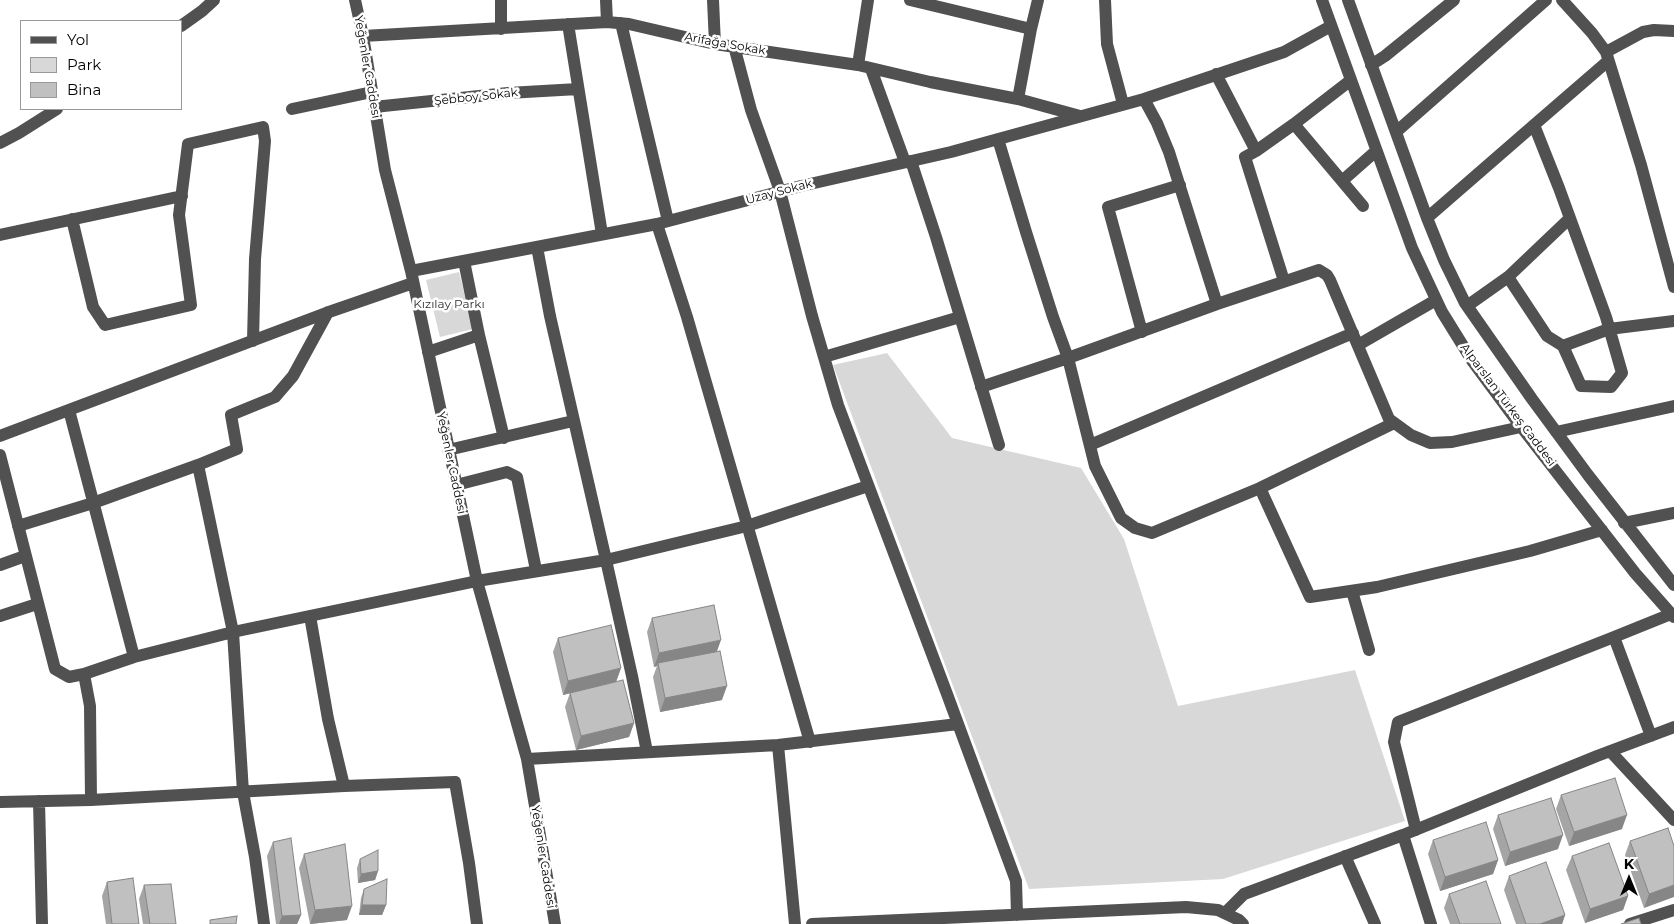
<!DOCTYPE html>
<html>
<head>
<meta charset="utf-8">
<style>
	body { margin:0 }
	#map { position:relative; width:1674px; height:924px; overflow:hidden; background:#fff; font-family:Montserrat,sans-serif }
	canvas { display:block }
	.legend { position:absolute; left:20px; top:20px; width:162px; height:90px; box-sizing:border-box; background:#fff; border:1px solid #999; margin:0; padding:6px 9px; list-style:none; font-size:15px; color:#000 }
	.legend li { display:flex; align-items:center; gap:10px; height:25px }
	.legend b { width:25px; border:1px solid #999 }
	.north { position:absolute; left:1604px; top:854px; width:50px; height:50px; -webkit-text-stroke:4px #fff; paint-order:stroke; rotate:0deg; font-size:14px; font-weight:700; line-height:20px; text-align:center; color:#000 }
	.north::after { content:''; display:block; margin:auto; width:18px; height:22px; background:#000; clip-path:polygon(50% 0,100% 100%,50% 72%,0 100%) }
</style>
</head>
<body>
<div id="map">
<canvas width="1674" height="924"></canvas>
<ul class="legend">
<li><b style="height:6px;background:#515151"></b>Yol</li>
<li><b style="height:14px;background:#d8d8d8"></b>Park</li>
<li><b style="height:14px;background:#c0c0c0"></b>Bina</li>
</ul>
<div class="north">K</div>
</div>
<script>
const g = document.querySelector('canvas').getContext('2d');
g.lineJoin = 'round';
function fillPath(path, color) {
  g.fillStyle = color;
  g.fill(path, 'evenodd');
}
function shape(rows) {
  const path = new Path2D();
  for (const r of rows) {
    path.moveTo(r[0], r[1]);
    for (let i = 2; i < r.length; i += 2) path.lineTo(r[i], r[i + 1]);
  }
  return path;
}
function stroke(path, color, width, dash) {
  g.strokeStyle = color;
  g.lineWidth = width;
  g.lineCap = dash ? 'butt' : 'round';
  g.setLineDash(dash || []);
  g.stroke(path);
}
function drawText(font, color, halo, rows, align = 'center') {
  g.font = font + ' Montserrat,sans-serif';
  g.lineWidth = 5;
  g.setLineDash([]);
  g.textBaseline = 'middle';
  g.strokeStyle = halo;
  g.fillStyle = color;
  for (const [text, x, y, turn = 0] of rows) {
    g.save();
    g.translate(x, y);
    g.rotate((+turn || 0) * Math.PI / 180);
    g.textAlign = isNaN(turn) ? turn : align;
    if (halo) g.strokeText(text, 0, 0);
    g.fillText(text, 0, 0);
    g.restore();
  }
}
const green = shape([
	[459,272,473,329,440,337,426,280],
	[887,353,952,438,1081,468,1124,539,1178,706,1355,670,1405,821,1223,879,1029,889,833,365]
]);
const minor = shape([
	[355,0,363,36,385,170,411,271,477,581,527,759,555,924],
	[501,0,501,29],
	[606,0,607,22],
	[713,0,715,44],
	[910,0,1031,29],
	[1105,0,1107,44,1123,104],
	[1322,0,1412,248,1442,312,1473,362,1516,420,1635,573,1674,617],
	[1348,0,1427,218,1444,260,1465,303,1532,399,1588,475,1674,585],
	[1562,0,1592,33,1606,52,1641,165,1674,287],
	[621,23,668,221],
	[568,24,602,234],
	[181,26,202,11,214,0],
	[363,36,607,22,629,24,715,44,858,65,930,82,1018,99,1080,116],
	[734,46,751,110,780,191,812,316,838,405,947,694,1016,881,1017,915],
	[1606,52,1643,32,1654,30,1674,31],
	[858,65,868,0],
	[1371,65,1385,56,1454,0],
	[871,69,905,162],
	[1216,74,1256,151],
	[1018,99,1031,29,1038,0],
	[374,107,508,93,578,89],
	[292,109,372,92],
	[1294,124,1363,206],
	[1396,132,1546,0],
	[998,139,1026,232,1053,317,1068,358,1095,466,1121,518,1135,528,1152,533,1260,488,1394,423],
	[0,143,19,133,57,109],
	[911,161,936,237,999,445],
	[1342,181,1376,151],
	[1427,218,1534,125],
	[72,219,93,307,105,325,191,305,179,215,188,144,263,127,265,141,255,259,253,341],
	[657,224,687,317,810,742],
	[0,235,182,196],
	[464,261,479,335],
	[411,271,657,224,801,186,951,152,1144,99,1284,52,1331,26],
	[1508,277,1547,336,1563,346,1581,386,1611,387,1622,373,1606,317,1559,188,1534,125,1608,61],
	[1284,281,1245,157,1256,151,1294,124,1351,80],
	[1217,304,1319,270,1327,275,1330,280,1389,419,1411,435,1430,443,1452,442,1521,427],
	[1467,306,1508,277,1570,218],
	[1142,332,1108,207,1180,185],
	[1358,345,1436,300],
	[1563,346,1609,329,1674,321],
	[428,352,479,335,504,438],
	[824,357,960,317],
	[981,387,1068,358,1217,304,1169,152,1157,123,1144,99],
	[69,410,134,657],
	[1556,432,1674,406],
	[0,436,326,313,413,283],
	[1090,445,1353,333],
	[448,450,573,421],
	[0,455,55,669,69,677,84,674,134,657,233,632,477,581,606,560,550,316,537,247],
	[198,465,233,632,243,792,255,857,264,924],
	[456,485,507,472,517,477,536,570],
	[1260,488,1310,597,1377,587,1530,551,1602,530],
	[1624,523,1674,513],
	[18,526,93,503,198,465,237,449,231,415,275,397,293,376,328,312],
	[0,565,25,556],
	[1352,591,1369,650],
	[0,616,37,604],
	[310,616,328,719,344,786],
	[84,674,90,706,91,800],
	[1651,736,1614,637,1671,614],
	[778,745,795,924],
	[1610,751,1674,820],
	[647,752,632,676,606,560,747,526,868,486],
	[527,759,778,745,958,724],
	[39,801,42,924],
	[0,802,91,800,344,786,455,782,469,863,477,924],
	[1416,830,1394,742,1398,722,1614,637],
	[1403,835,1431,924],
	[1345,856,1375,924],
	[1225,913,1244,894,1403,835,1597,756,1674,727],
	[812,924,1186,907,1218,910,1239,920,1243,924],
	[1630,924,1674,910]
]);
const wall = shape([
	[652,618,717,651,722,700,660,712,653,677,657,666,654,667,647,632],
	[558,638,621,668,616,682,634,723,629,737,576,750,565,707,570,693,563,695,553,652],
	[1561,795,1622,829,1569,846,1556,809],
	[1498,815,1558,849,1505,866,1493,829],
	[1433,840,1498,860,1493,874,1440,891,1428,854],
	[1630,841,1674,846,1644,908,1625,855],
	[273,842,301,915,297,924,276,924,267,856],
	[304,854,347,920,310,924,299,868],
	[1572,856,1628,896,1623,910,1585,923,1566,870],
	[360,859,378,871,375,880,358,883,357,868],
	[1509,876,1565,915,1562,924,1516,924,1504,890],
	[107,882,139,924,106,924,102,896],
	[144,885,176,924,143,924,139,899],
	[364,889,386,905,382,915,359,915,361,898],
	[1449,894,1501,924,1450,924,1444,908]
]);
const shadedWall = shape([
	[721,640,716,654,658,663,657,666,654,667,659,653],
	[621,668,616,682,563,695,568,681],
	[727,686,722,700,660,712,665,698],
	[634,723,629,737,576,750,581,736],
	[1627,815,1622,829,1569,846,1574,832],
	[1563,835,1558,849,1505,866,1510,852],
	[1498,860,1493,874,1440,891,1445,877],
	[378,871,375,880,358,883,361,874],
	[1674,885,1674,897,1644,908,1649,894],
	[1628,896,1623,910,1585,923,1590,909],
	[362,905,386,905,382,915,359,915],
	[352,906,347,920,310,924,315,910],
	[301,915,297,924,279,924,282,916],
	[1565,915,1562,924,1540,924]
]);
const building = shape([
	[714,605,721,640,659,653,652,618,714,605],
	[611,625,621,668,568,681,558,638,611,625],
	[720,651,727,686,665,698,658,663,720,651],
	[623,680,634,723,581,736,570,693,623,680],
	[1615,778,1627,815,1574,832,1561,795,1615,778],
	[1551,798,1563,835,1510,852,1498,815,1551,798],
	[1486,822,1498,860,1445,877,1433,840,1486,822],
	[1668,828,1674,846,1674,885,1649,894,1630,841,1668,828],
	[291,838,301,915,282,916,273,842,291,838],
	[1609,843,1628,896,1590,909,1572,856,1609,843],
	[345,844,352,906,315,910,304,854,345,844],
	[378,850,378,871,361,874,360,859,378,850],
	[1546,862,1565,915,1540,924,1526,924,1509,876,1546,862],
	[133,878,139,924,112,924,107,882,133,878],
	[387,879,386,905,362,905,364,889,387,879],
	[1486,881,1501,924,1460,924,1449,894,1486,881],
	[171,884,176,924,150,924,144,885,171,884],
	[237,916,236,924,210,924,210,920,237,916],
	[1639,918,1641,924,1621,924,1639,918]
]);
const streetNames = [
	["Arifağa Sokak",725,44,10],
	["Yeğenler Caddesi",367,67,80],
	["Şebboy Sokak",476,97,-6],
	["Uzay Sokak",779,192,-15],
	["Alparslan Türkeş Caddesi",1508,405,53],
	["Yeğenler Caddesi",451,463,78],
	["Yeğenler Caddesi",543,857,81]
];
const parkNames = [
	["Kızılay Parkı",449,304]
];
fillPath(green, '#d8d8d8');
stroke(minor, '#515151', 12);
fillPath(wall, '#a5a5a5');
fillPath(shadedWall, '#868686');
fillPath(building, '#c0c0c0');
stroke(building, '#868686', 1);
drawText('12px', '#000', '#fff', streetNames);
drawText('12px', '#2f2f2f', '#fff', parkNames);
</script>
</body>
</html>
